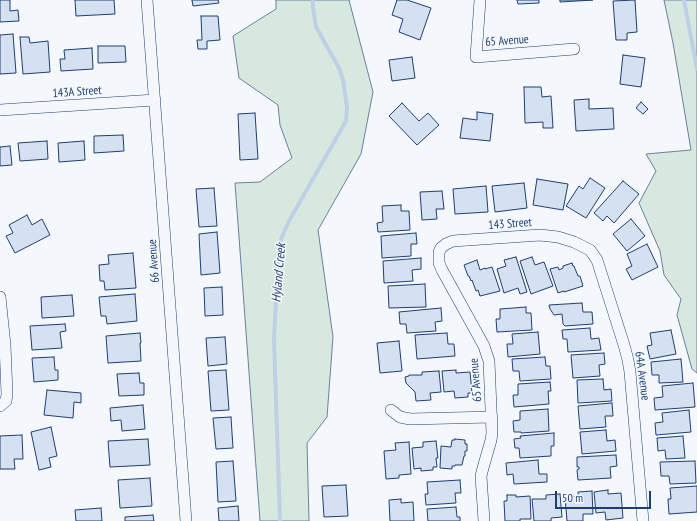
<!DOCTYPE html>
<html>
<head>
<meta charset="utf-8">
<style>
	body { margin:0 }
	#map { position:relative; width:697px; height:521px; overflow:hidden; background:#f4f7fb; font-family:"PT Sans Narrow",sans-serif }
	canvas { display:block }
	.scale { position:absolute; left:555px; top:491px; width:96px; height:18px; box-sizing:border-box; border:2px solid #1d3f73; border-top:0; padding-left:5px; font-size:12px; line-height:14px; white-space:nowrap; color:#1d3f73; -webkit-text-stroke:3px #f4f7fb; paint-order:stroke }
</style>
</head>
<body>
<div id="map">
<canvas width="697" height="521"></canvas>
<div class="scale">50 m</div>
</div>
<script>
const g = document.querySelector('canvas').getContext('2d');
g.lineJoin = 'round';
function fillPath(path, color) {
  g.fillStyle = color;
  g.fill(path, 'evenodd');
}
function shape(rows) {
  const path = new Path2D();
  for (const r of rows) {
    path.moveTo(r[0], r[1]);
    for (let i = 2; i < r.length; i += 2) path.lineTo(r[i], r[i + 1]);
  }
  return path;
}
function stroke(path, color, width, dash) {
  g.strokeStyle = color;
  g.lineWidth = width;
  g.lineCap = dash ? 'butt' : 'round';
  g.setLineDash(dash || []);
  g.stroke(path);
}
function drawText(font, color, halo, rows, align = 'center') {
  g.font = font + ' "PT Sans Narrow",sans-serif';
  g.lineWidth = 3;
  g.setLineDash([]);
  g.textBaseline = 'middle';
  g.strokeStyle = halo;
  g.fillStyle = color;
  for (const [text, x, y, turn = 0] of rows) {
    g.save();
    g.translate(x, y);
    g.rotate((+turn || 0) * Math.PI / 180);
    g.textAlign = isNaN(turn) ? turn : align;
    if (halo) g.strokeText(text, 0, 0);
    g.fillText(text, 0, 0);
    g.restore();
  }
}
const green = shape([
	[276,0,349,0,373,92,361,154,318,230,333,337,327,417,307,443,309,521,260,521,235,183,260,182,292,158,280,125,278,105,239,78,233,36,276,9,276,0],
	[664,0,697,0,697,373,692,369,677,315,681,299,664,275,660,251,639,203,656,171,646,154,691,150,673,43,664,0]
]);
const stream = shape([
	[684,0,697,69],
	[280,521,274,340,278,258,281,239,289,221,346,121,347,107,343,80,339,68,316,27,313,8,313,0]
]);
const building = shape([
	[0,0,10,0,10,11,18,10,19,21,0,22,0,0],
	[75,0,114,0,115,14,76,16,75,0],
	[192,0,218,0,219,3,193,6,192,0],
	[397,0,407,0,431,8,420,40,399,32,403,19,392,15,397,0],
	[517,0,539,0,539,3,518,4,517,0],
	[560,0,593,0,560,2,560,0],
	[635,0,637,32,627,33,627,40,616,40,613,1,635,0],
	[201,16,218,16,220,40,207,41,207,49,198,49,197,40,202,40,201,16],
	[13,34,16,73,0,74,0,35,13,34],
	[20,37,29,37,30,43,48,41,50,72,23,74,20,37],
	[98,46,125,46,126,62,98,63,98,46],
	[92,48,93,69,61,71,60,59,65,59,64,50,92,48],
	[623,55,645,58,641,87,620,84,623,55],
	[412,57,415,78,392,81,389,60,412,57],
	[524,87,541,87,542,97,551,96,553,128,543,128,543,122,525,123,524,87],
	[589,99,589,109,613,108,614,129,576,131,574,100,589,99],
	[641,102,648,109,643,114,636,108,641,102],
	[402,103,419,121,428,113,439,125,417,145,389,116,402,103],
	[477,112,493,114,490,141,460,138,463,118,477,120,477,112],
	[255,113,258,159,240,160,238,114,255,113],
	[123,135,124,151,94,153,94,136,123,135],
	[47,141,48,159,20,161,18,143,47,141],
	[84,141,85,160,59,162,58,143,84,141],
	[10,146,12,165,0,166,0,147,10,146],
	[590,178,605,188,586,218,566,206,579,186,583,189,590,178],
	[537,179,568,184,563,210,533,205,537,179],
	[623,181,639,194,614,223,607,216,603,221,594,213,623,181],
	[524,183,527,208,495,212,492,186,524,183],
	[486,186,488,212,455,214,453,189,486,186],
	[214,188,217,226,199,227,196,189,214,188],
	[442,191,444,209,436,209,437,219,422,220,420,192,442,191],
	[401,205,401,211,409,211,410,230,378,232,377,223,383,222,382,206,401,205],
	[27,215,32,225,42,219,50,235,15,253,6,236,13,233,9,225,27,215],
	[631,219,645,236,627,251,613,234,631,219],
	[217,232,220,273,201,275,199,234,217,232],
	[416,233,417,244,411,244,411,256,382,258,381,236,416,233],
	[647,244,658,267,632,280,626,269,632,266,627,254,647,244],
	[133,253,136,288,105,290,104,281,100,281,99,265,109,264,108,255,133,253],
	[516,257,527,292,520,294,518,288,504,293,497,269,506,266,504,260,516,257],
	[532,257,535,265,544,262,553,286,531,294,520,261,532,257],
	[421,258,421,269,412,270,413,281,384,283,383,261,421,258],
	[477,260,480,270,485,268,485,269,492,267,500,291,480,296,478,290,476,291,472,280,471,281,469,276,468,276,464,265,477,260],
	[572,263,573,266,574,266,578,276,580,276,583,286,564,292,564,291,558,293,550,269,558,267,559,270,563,268,563,266,572,263],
	[425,284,426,307,389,308,388,286,425,284],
	[222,287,223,315,205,316,204,288,222,287],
	[135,294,137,321,107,324,106,316,101,316,99,297,135,294],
	[72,295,74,316,42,318,41,297,72,295],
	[582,303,583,312,592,312,593,324,565,326,563,324,562,314,554,315,550,309,549,305,582,303],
	[526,307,526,313,531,313,532,330,497,332,496,319,500,319,500,309,526,307],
	[441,308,442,321,435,322,436,331,407,333,406,324,400,324,399,312,441,308],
	[65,324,66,331,60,332,62,348,32,350,30,326,65,324],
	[590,328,591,339,599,338,601,350,568,352,567,339,563,339,562,330,590,328],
	[671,330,676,354,650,359,647,346,652,345,650,333,671,330],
	[538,332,540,354,508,357,507,344,513,344,512,334,538,332],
	[140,333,141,343,140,343,141,361,108,363,106,336,140,333],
	[447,333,448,344,454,344,455,356,417,359,415,335,447,333],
	[225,337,227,364,208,366,206,338,225,337],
	[399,341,402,371,380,373,377,343,399,341],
	[604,353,605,364,599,365,600,376,573,378,571,355,604,353],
	[54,357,55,370,58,370,58,380,34,382,32,358,54,357],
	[545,357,546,366,550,366,551,379,520,381,519,371,513,371,512,359,545,357],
	[681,359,683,382,659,383,659,375,652,375,651,362,681,359],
	[226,370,229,410,211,411,208,371,226,370],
	[456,370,456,373,470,372,472,393,468,393,468,397,455,398,454,391,444,392,442,371,456,370],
	[439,371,441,392,430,393,431,400,416,401,415,392,406,383,405,377,409,376,409,375,422,375,422,372,439,371],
	[139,373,140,383,144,383,144,395,119,396,117,374,139,373],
	[603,379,604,390,611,389,612,401,578,403,577,380,603,379],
	[550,382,551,391,548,391,549,404,514,407,513,395,518,395,518,384,550,382],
	[693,383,695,407,655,410,654,398,663,397,662,386,693,383],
	[47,390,81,393,81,403,74,402,73,418,44,415,47,390],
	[612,403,613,416,605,416,606,427,580,429,578,406,612,403],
	[143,405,145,429,122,431,121,420,111,421,110,408,143,405],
	[548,409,549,431,521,433,521,432,514,432,513,421,520,420,520,411,548,409],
	[689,410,691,432,656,435,655,423,663,422,662,413,689,410],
	[231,417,233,448,216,449,213,418,231,417],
	[51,427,57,456,49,458,51,467,39,470,31,432,51,427],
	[606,430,607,441,615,440,616,451,582,454,580,432,606,430],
	[554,433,554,446,551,446,551,456,520,458,519,448,515,448,514,439,521,438,520,436,554,433],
	[22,435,23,459,14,459,15,469,0,469,0,436,22,435],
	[683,436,685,458,666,459,665,450,658,451,657,438,683,436],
	[148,439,150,465,110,467,108,441,148,439],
	[455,439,465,440,465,444,467,444,467,451,465,451,465,456,464,456,462,465,455,465,455,466,452,466,452,469,440,468,441,446,451,447,452,440,455,440,455,439],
	[436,441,438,458,436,458,437,467,433,467,433,470,421,471,421,468,414,469,412,448,423,447,423,442,436,441],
	[409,442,411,474,399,475,399,478,386,479,384,451,396,450,395,443,409,442],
	[616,455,617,466,610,467,611,478,578,480,577,470,579,469,579,467,577,467,577,457,616,455],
	[538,460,539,474,547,474,547,482,514,484,513,474,507,475,506,463,538,460],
	[233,461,236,501,218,502,216,462,233,461],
	[695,461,696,483,670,484,669,476,661,476,660,462,695,461],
	[150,478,152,506,120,508,118,480,150,478],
	[460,480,461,493,455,493,456,503,426,505,425,494,428,494,427,482,460,480],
	[346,485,348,516,324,517,322,486,346,485],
	[697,486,697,512,669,514,668,499,671,499,670,488,697,486],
	[608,490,608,494,621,493,623,518,606,520,605,512,596,513,594,492,608,490],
	[592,491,593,514,583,514,583,521,567,521,565,497,578,496,578,492,592,491],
	[560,494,562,517,551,518,551,521,534,521,532,499,546,499,546,495,560,494],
	[507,495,516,495,516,497,530,496,531,519,520,519,520,521,505,521,504,501,507,501,507,495],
	[401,499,401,503,413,502,414,521,390,521,389,500,401,499],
	[238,506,239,521,219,521,218,508,238,506],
	[456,507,457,517,460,517,460,521,428,521,427,509,456,507],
	[101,508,102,521,76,521,75,510,101,508],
	[153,515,154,521,125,521,125,517,153,515]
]);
const minor = shape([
	[147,0,186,521],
	[480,0,476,57,574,49],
	[0,110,155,100],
	[0,297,5,345,7,394,6,401,0,406],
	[391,410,400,417,410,419,492,417],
	[484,521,481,476,483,468,491,440,492,433,489,361,484,346,442,270,439,263,439,252,441,248,446,244,453,241,540,235,558,237,574,242,590,250,597,260,624,345,628,360,630,372,643,521]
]);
const streetNames = [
	["65 Avenue",507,41,-4],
	["143A Street",77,92,-4],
	["143 Street",510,224,-4],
	["66 Avenue",154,261,-94],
	["64A Avenue",642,376,82],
	["65 Avenue",476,380,-95]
];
const waterNames = [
	["Hyland Creek",279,273,-85]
];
fillPath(green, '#d7e8df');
stroke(green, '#687fa3', 1);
stroke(stream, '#bed0e5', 4);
fillPath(building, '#d5e0f0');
stroke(building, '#1d3f73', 1);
stroke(minor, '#1d3f73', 12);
stroke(minor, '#f4f7fb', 11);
drawText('12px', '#1d3f73', '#f4f7fb', streetNames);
drawText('italic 13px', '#1d3f73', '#f4f7fb', waterNames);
</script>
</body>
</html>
